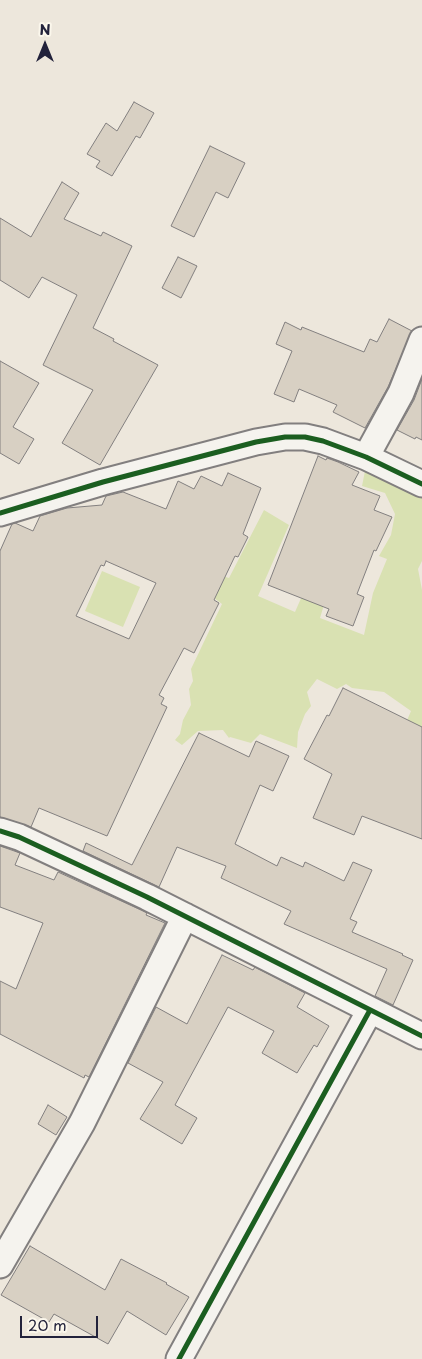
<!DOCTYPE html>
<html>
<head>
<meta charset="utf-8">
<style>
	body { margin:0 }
	#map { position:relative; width:422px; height:1359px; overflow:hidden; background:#ede7dc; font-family:"Playpen Sans",sans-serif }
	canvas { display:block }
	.north { position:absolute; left:20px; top:20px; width:50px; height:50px; -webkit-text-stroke:4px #fbf7ec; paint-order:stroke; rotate:0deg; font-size:14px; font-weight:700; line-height:20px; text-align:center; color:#22223b }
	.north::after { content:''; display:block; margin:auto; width:18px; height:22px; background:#22223b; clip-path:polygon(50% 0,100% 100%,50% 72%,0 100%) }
	.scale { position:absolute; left:20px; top:1316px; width:78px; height:22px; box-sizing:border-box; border:2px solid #22223b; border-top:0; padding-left:6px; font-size:15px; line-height:18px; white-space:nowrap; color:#22223b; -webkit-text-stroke:4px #fbf7ec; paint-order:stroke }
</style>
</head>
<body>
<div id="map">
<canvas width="422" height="1359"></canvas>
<div class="north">N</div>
<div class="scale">20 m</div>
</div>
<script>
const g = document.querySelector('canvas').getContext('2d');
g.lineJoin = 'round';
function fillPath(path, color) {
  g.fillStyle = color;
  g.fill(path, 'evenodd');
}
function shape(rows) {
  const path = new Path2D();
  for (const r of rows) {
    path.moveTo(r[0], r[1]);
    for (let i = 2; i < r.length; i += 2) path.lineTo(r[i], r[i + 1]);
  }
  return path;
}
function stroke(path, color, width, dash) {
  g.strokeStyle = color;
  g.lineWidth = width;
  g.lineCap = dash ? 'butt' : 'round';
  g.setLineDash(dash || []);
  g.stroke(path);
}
const green = shape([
	[366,466,422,495,422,561,418,569,422,590,422,745,400,737,411,711,384,692,352,688,346,684,337,689,317,679,307,692,311,706,305,714,298,732,297,748,260,734,251,743,230,737,229,738,223,730,198,731,182,745,175,740,180,734,183,720,191,705,189,689,193,681,191,669,222,604,202,589,209,572,229,578,264,510,289,525,258,596,295,612,309,580,329,588,320,618,364,635,373,593,387,559,379,556,391,535,395,514,385,493,362,486],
	[102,571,140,587,123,627,85,611]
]);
const building = shape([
	[134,102,154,113,140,138,136,136,112,176,96,167,100,161,87,154,106,123,117,131,134,102],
	[210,146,245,163,228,198,216,192,194,237,171,226,210,146],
	[62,182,79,193,64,219,101,236,103,232,132,246,93,328,114,339,113,341,158,365,100,465,62,443,93,390,43,365,77,295,42,277,29,298,0,280,0,218,31,237,62,182],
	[178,257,197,266,181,298,162,288,178,257],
	[389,319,412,331,388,387,365,428,333,412,337,405,299,389,294,402,274,394,292,351,276,344,285,322,301,330,302,327,364,352,370,339,377,342,389,319],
	[0,361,39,383,13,427,34,439,19,464,0,453,0,361],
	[422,379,422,440,416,437,415,439,397,430,414,400,422,379],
	[318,456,326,460,327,458,338,462,359,472,352,485,380,496,374,510,392,517,376,551,374,550,357,594,364,597,353,626,326,616,329,609,268,585,318,456],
	[228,473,261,488,243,534,248,537,238,557,235,556,214,600,219,603,194,653,184,648,159,695,164,698,161,704,167,707,107,836,39,808,31,827,0,817,0,551,12,524,15,523,33,531,40,516,67,508,102,505,106,496,123,492,166,509,178,481,194,489,201,476,222,486,228,473],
	[106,561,156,583,129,639,76,616,101,565,104,566,106,561],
	[343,688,422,727,422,839,362,816,354,835,313,818,332,774,304,759,327,715,329,716,343,688],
	[199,733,249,757,256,741,289,756,273,791,260,785,235,844,277,866,281,857,303,867,305,862,344,881,353,862,372,870,350,919,357,922,352,932,403,954,402,955,413,960,393,1005,375,996,387,969,284,924,291,911,221,878,226,866,177,847,159,887,83,851,86,843,132,865,199,733],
	[0,846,20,853,15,865,54,880,58,872,141,910,147,913,146,915,165,923,89,1077,85,1075,84,1078,0,1034,0,981,16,989,43,923,0,907,0,846],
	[222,955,253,970,255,967,305,993,297,1007,329,1026,317,1047,314,1045,297,1073,262,1053,274,1031,228,1007,175,1105,197,1118,182,1144,140,1119,163,1082,128,1063,156,1007,187,1024,222,955],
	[48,1105,67,1117,56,1135,38,1124,48,1105],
	[30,1246,105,1290,121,1259,167,1283,166,1284,189,1297,166,1335,127,1311,108,1344,54,1314,49,1322,1,1295,30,1246]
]);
const street = shape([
	[366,457,401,393,422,340],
	[0,513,103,482,256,442,285,437,305,437,323,441,366,457,422,484],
	[0,831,19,837,147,897,422,1036],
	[0,1265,82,1123,185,916],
	[179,1359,370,1010]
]);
const cycleway = shape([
	[0,513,103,482,256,442,285,437,305,437,323,441,366,457,422,484],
	[0,831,19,837,147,897,422,1036],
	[179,1359,370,1010]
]);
fillPath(green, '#d9e1b2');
fillPath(building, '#d8d0c3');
stroke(building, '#827f7f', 1);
stroke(street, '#827f7f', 29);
stroke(street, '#f5f3ee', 25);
stroke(cycleway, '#1b5e20', 5);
</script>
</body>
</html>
